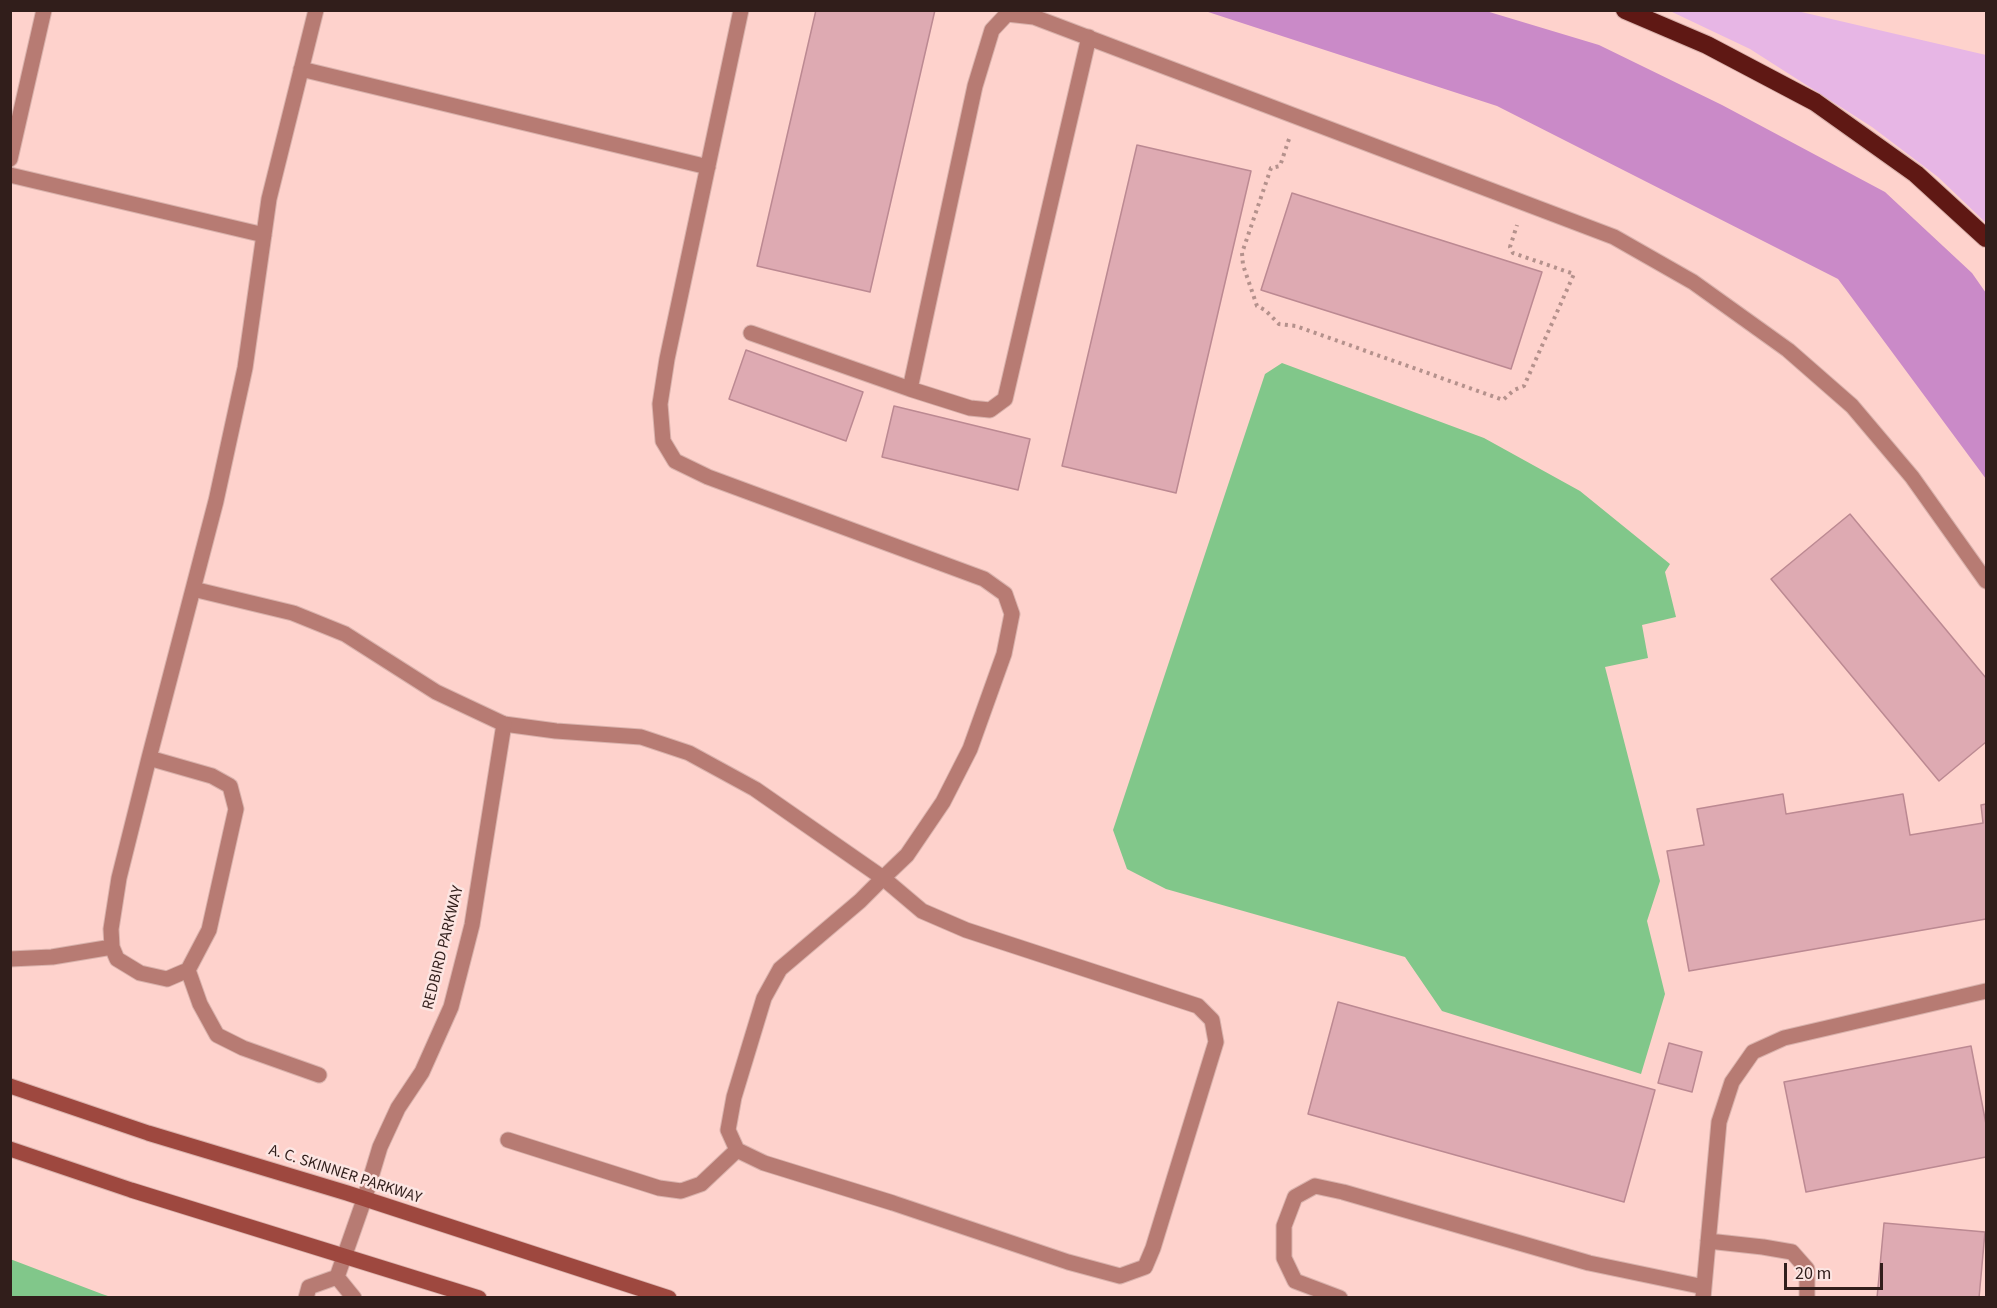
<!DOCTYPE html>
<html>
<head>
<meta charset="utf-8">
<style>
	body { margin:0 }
	#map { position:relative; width:1997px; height:1308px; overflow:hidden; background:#fed2cc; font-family:"Source Sans 3",sans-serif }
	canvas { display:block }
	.frame { position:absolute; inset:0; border:12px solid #311e1b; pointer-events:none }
	.scale { position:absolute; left:1784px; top:1263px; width:99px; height:27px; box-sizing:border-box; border:3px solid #311e1b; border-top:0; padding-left:8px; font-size:18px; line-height:21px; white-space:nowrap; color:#311e1b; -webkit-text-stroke:4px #fce5e2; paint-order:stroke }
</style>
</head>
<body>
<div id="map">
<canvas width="1997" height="1308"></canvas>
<div class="frame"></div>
<div class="scale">20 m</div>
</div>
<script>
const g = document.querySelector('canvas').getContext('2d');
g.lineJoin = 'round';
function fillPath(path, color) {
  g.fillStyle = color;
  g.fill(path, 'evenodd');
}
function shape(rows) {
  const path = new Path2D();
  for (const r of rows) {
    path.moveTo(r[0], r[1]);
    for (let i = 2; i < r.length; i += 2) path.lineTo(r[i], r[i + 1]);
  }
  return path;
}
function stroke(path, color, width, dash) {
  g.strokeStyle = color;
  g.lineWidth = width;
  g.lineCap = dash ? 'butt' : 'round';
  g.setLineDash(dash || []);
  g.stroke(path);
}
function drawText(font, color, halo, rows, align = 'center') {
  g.font = font + ' "Source Sans 3",sans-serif';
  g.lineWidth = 5;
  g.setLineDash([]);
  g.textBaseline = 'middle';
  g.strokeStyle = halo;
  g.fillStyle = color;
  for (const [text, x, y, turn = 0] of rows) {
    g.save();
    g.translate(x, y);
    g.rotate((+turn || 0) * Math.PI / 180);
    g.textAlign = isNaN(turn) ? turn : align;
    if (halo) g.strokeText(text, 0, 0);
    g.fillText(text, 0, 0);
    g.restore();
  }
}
const green = shape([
	[1670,11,1797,11,1986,55,1986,223,1938,177,1872,127,1750,49]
]);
const forest = shape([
	[1205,11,1486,11,1599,45,1722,105,1885,192,1972,273,1986,293,1986,479,1838,279,1497,106]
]);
const water = shape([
	[1282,363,1484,438,1580,491,1670,564,1665,572,1676,617,1642,625,1648,658,1605,667,1660,881,1647,921,1665,994,1641,1074,1442,1011,1405,957,1166,889,1127,869,1113,830,1265,374],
	[10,1259,102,1294,111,1297,11,1297]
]);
const building = shape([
	[816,10,935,10,870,292,757,266,816,10],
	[1137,145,1251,171,1176,493,1062,466,1137,145],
	[1292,193,1542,272,1511,369,1261,290,1292,193],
	[746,350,863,392,846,441,729,399,746,350],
	[894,406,1030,439,1018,490,882,457,894,406],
	[1850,514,1986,678,1986,742,1939,781,1771,579,1850,514],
	[1783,794,1786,814,1903,794,1910,835,1983,823,1981,805,1986,804,1986,919,1689,971,1667,851,1704,845,1697,809,1783,794],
	[1338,1002,1655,1090,1624,1202,1308,1114,1338,1002],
	[1669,1043,1702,1052,1692,1092,1658,1083,1669,1043],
	[1971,1046,1986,1124,1986,1157,1806,1192,1784,1082,1971,1046],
	[1884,1223,1985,1232,1979,1298,1877,1298,1884,1223]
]);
const path = shape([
	[1289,139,1280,166,1271,168,1242,253,1243,265,1257,306,1265,310,1279,324,1296,326,1503,400,1514,390,1524,386,1574,274,1513,253,1510,247,1517,225]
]);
const service = shape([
	[301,69,708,167],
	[10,159,44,10],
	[10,175,264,235],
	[751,333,910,389,970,408,990,410,1005,399,1089,37],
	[910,389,975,86,992,30,1007,14,1034,17,1614,237,1693,282,1788,350,1852,406,1912,477,1986,581],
	[193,589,293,613,345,634,436,692,504,724,556,731,641,737,689,753,755,789,883,878,922,911,966,930,1198,1006,1212,1020,1216,1042,1153,1248,1145,1267,1120,1276,1068,1262,893,1203,764,1163,737,1150,728,1130,734,1097,764,998,780,969,860,901,883,878,907,855,943,802,970,749,1004,654,1012,614,1005,594,984,579,708,477,675,461,663,441,660,404,667,359,741,10],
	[149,758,212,776,230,786,236,809,209,930,188,970,167,979,140,973,117,959,112,947,111,929,119,878,149,758,216,501,245,368,269,199,316,10],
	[10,959,52,957,112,947],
	[188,970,200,1004,217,1035,243,1048,319,1075],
	[508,1140,659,1188,681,1191,701,1184,737,1150],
	[1708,1241,1763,1247,1792,1252,1807,1269,1807,1298],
	[337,1277,364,1200],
	[306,1298,309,1287,337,1277,354,1298],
	[1340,1298,1295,1281,1284,1258,1284,1226,1295,1197,1315,1186,1343,1192,1589,1263,1704,1287],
	[1703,1298,1719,1122,1732,1082,1753,1052,1784,1038,1986,991]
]);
const minor = shape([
	[364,1200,380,1147,398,1108,422,1072,451,1007,472,925,504,724]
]);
const secondary = shape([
	[10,1086,148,1133,347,1193,669,1298],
	[10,1149,131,1190,479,1298]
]);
const motorway = shape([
	[1625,10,1707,45,1815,102,1916,174,1986,238]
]);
const streetNames = [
	["REDBIRD PARKWAY",444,948,-76],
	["A. C. SKINNER PARKWAY",345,1175,18]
];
fillPath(green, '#e7b6e5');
fillPath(forest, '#ca8ac8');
fillPath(water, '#81c78a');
fillPath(building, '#deaab2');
stroke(building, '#bc8992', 1.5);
stroke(service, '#d9b2ac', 17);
stroke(minor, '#d9b2ac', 17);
stroke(secondary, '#d9b2ac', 17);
stroke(motorway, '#d9b2ac', 20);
stroke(path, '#b4918c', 4, [3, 4.5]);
stroke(service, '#b77b73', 15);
stroke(minor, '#b77b73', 15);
stroke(secondary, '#9e483f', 15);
stroke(motorway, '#5f1814', 18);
drawText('16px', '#311e1b', '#fce5e2', streetNames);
</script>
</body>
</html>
